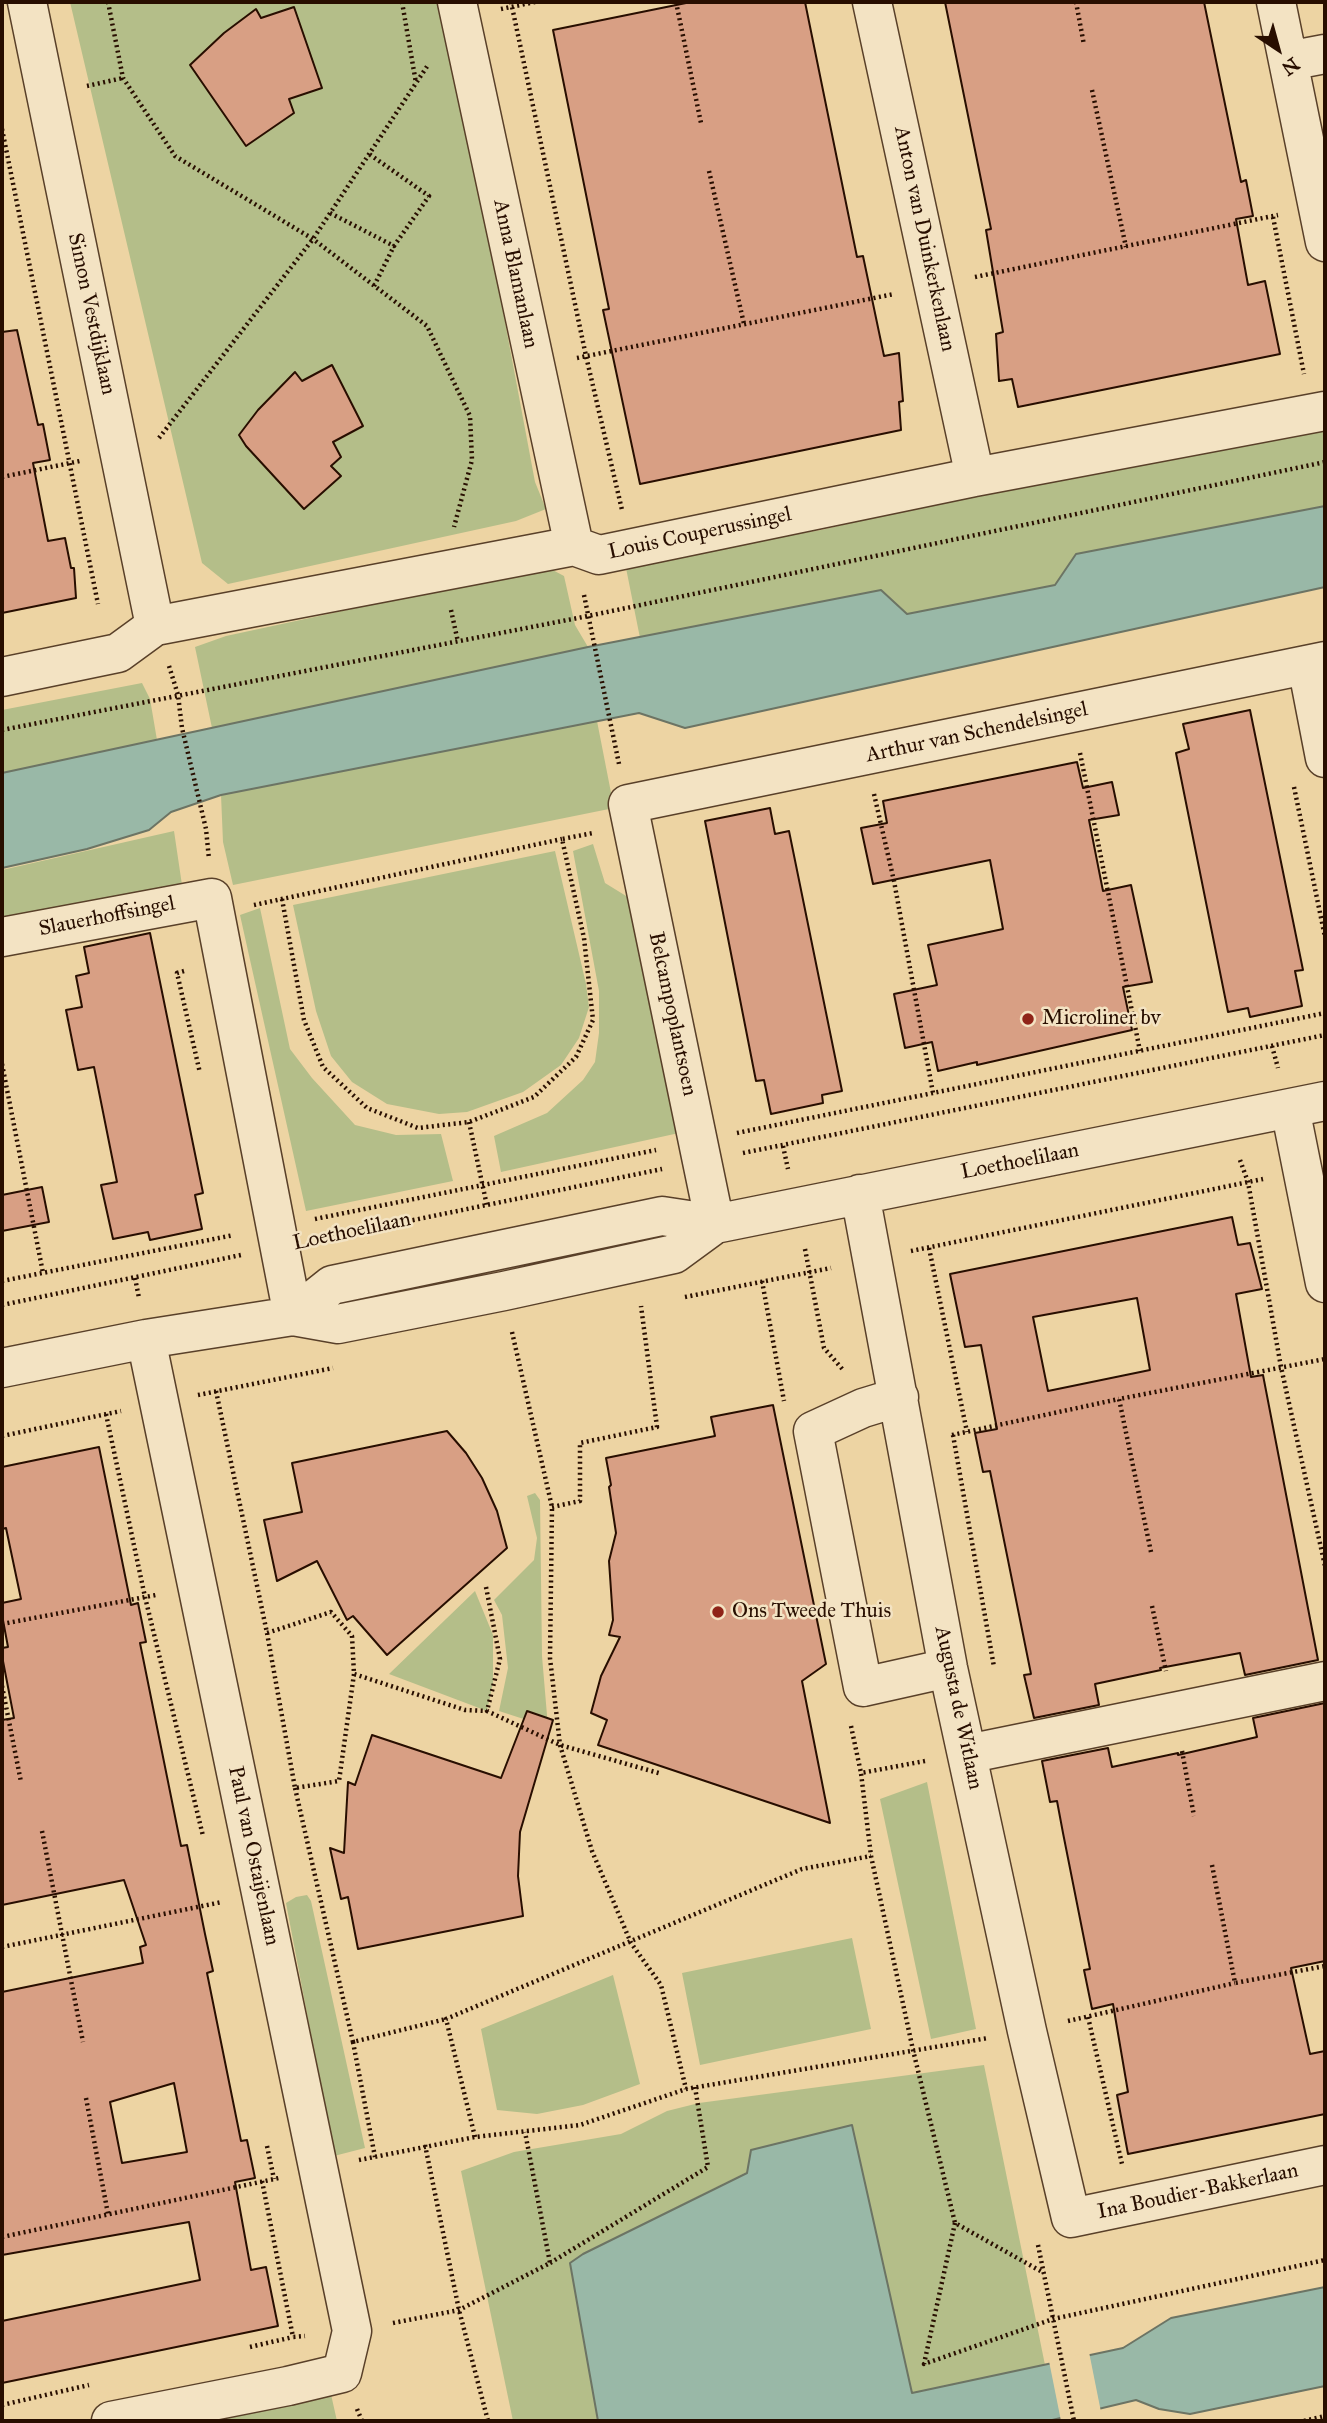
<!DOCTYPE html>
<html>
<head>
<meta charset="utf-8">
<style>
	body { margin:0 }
	#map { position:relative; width:1327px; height:2423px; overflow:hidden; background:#edd4a3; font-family:"IM FELL Great Primer",serif }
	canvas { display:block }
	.frame { position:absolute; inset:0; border:4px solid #280e00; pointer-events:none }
	.north { position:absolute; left:1243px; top:14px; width:70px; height:70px; -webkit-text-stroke:5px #f3e3c3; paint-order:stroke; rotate:144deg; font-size:19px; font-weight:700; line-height:28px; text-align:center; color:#280e00 }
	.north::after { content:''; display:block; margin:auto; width:24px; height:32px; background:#280e00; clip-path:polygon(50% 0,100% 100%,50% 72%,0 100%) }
</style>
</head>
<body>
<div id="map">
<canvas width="1327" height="2423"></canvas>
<div class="frame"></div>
<div class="north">N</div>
</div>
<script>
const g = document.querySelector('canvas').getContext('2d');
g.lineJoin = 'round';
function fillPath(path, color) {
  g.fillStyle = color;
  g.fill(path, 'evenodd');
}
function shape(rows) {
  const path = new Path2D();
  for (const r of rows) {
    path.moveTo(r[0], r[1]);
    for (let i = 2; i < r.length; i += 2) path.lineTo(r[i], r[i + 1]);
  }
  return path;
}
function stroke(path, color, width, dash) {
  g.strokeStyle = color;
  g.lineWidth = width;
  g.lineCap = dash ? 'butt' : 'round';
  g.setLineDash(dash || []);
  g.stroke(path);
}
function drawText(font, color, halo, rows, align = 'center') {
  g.font = font + ' "IM FELL Great Primer",serif';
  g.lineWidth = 5;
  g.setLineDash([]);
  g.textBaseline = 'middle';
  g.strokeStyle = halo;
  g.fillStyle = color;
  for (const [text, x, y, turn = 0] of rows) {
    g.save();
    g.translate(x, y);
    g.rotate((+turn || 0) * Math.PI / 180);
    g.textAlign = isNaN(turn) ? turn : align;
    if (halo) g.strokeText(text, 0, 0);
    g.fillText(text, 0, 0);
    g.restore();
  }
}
const green = shape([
	[70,2,445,2,535,482,546,509,516,521,228,584,202,563],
	[1313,417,1325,423,1325,506,1076,554,1056,585,907,614,880,590,640,638,625,563,821,530],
	[547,567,564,576,575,625,588,647,212,728,195,647,226,636],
	[142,683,150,699,157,740,2,773,2,710],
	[597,721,614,808,233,885,223,842,221,795],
	[174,831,182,885,2,920,2,870],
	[593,844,605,883,631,899,679,1133,501,1172,494,1136,547,1113,583,1080,595,1062,599,1033,599,991,573,851],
	[555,851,586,984,589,1007,579,1038,561,1065,523,1092,467,1112,439,1114,387,1104,352,1082,331,1056,316,1011,293,905],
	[260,908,290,1049,312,1078,355,1125,396,1135,441,1134,453,1181,306,1211,240,915],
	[535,1493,540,1500,542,1656,548,1727,499,1711,508,1668,502,1615,494,1600,534,1560,537,1538,527,1496],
	[475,1591,493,1635,493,1683,487,1711,389,1674],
	[927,1782,976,2029,931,2039,880,1799],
	[307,1895,311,1901,365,2148,334,2156,286,1903,296,1897],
	[852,1938,871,2029,700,2065,682,1973],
	[613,1975,640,2084,583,2105,537,2114,497,2110,481,2029],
	[984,2065,1045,2365,912,2393,852,2125,747,2172,583,2254,571,2263,598,2421,513,2421,461,2171,514,2152,621,2134,667,2111,699,2103],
	[330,2390,337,2421,163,2421]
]);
const water = shape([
	[1325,506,1325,587,685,728,639,713,221,795,171,812,149,830,87,849,2,868,2,773,588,647,881,590,907,614,1055,585,1076,554,1325,506],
	[852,2125,912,2393,1123,2348,1171,2318,1325,2287,1325,2386,1190,2414,1159,2409,1136,2400,1048,2421,598,2421,570,2263,583,2254,747,2173,751,2150,852,2125]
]);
const pier = shape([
	[1089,2352,1101,2412,1061,2421,1049,2361]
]);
const building = shape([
	[691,2,805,2,857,257,863,256,884,356,899,353,903,401,899,402,901,430,640,484,603,310,609,309,553,30,691,2],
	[945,2,1204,2,1241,182,1246,180,1253,216,1236,219,1248,285,1265,281,1280,354,1018,407,1012,379,999,381,996,334,1003,332,986,230,991,229,945,2],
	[294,7,322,88,289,99,294,113,246,146,190,65,224,33,256,9,261,18,294,7],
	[17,330,38,425,43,424,50,460,33,463,48,541,65,538,71,568,74,568,76,598,2,613,2,332,17,330],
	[332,365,363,426,333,442,341,457,331,466,341,476,304,509,246,446,239,435,258,410,295,372,302,381,332,365],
	[1250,710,1303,970,1295,971,1302,1006,1250,1017,1248,1008,1228,1012,1176,753,1189,749,1183,724,1250,710],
	[1077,762,1083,788,1112,782,1119,815,1089,820,1103,891,1131,885,1152,982,1123,987,1132,1030,977,1065,977,1062,938,1071,932,1042,905,1048,894,994,937,985,928,945,1003,929,990,860,873,884,861,828,887,823,883,801,1077,762],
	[770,808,775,834,789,831,842,1091,822,1095,823,1103,771,1114,764,1080,756,1081,705,821,770,808],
	[150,933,203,1193,195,1195,202,1229,150,1240,148,1232,113,1239,101,1185,117,1182,94,1067,78,1070,66,1010,82,1007,76,976,89,973,84,947,150,933],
	[42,1187,49,1222,2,1231,2,1195,42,1187],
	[1232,1217,1238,1245,1250,1243,1262,1289,1236,1294,1251,1377,1263,1375,1318,1660,1245,1675,1240,1653,1160,1668,1161,1670,1095,1684,1099,1705,1034,1718,1024,1675,1031,1674,990,1471,983,1472,975,1433,997,1429,981,1345,965,1347,950,1274,1232,1217],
	[1137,1298,1150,1370,1048,1391,1033,1317,1137,1298],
	[773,1405,826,1664,802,1681,830,1823,598,1745,607,1720,591,1713,601,1676,620,1637,609,1635,613,1620,609,1561,616,1533,609,1487,611,1485,606,1458,715,1436,711,1417,773,1405],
	[447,1431,466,1453,482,1478,497,1511,507,1548,387,1655,353,1616,347,1620,317,1561,277,1581,264,1520,302,1512,292,1463,447,1431],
	[99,1447,131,1605,138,1603,146,1642,140,1643,181,1846,187,1845,205,1934,213,1971,207,1973,241,2141,247,2140,255,2178,235,2182,251,2270,266,2267,278,2326,2,2383,2,2321,200,2280,189,2222,2,2255,2,1992,143,1963,140,1947,146,1945,124,1880,2,1905,2,1720,14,1718,2,1656,2,1648,8,1647,2,1615,2,1603,21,1599,6,1528,2,1529,2,1467,99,1447],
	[174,2083,187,2152,122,2163,110,2102,174,2083],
	[1325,1703,1325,1961,1291,1968,1310,2054,1325,2051,1325,2114,1128,2154,1117,2095,1128,2092,1113,2004,1092,2009,1084,1970,1090,1969,1063,1833,1057,1801,1050,1802,1042,1761,1108,1748,1112,1767,1178,1753,1178,1755,1257,1737,1253,1718,1325,1703],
	[527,1711,553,1720,520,1832,518,1876,523,1916,358,1949,348,1897,341,1899,330,1848,344,1853,348,1782,355,1785,372,1735,501,1778,527,1711]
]);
const path = shape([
	[108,2,123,78,175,156,313,239,427,326,470,416,472,460,454,527],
	[402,2,416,83],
	[511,2,586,356,622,510],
	[676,2,701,123],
	[1076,2,1084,45],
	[501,9,535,2],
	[87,86,123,78],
	[1092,90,1126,247],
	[2,129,98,604],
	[709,171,744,324],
	[330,213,394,246,429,196,369,154],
	[1273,217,1304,374],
	[975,277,1278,215],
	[374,286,394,246],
	[577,358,894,294],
	[159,438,313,239,428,65],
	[2,477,80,461],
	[584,595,619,764],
	[451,610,458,642],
	[169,666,178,695,182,728,206,829,209,859],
	[2,730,588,616,1325,462],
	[1080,753,1140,1051],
	[1294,787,1325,937],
	[874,794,894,881,933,1093],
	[282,899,304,1020,323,1067,367,1108,418,1128,469,1122,534,1097,576,1057,593,1020,584,938,562,839,593,833],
	[254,905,562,839],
	[184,971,177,973,200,1073],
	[1272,1046,1278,1068],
	[2,1064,43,1273],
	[469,1122,487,1206],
	[737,1133,1325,1013],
	[783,1146,788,1169],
	[743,1153,1325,1035],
	[1240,1160,1248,1182,1281,1367,1325,1566],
	[315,1219,656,1150],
	[321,1239,662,1169],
	[929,1248,967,1432],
	[805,1249,824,1348,844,1371],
	[911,1251,1263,1179],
	[135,1278,139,1298],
	[2,1281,234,1235],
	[762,1281,784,1401],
	[685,1297,831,1268],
	[2,1305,241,1255],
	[512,1332,552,1507,550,1658,560,1745,592,1851,631,1943,661,1985,686,2089],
	[216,1391,267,1633,331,1612,352,1636,354,1674,465,1710,487,1711],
	[198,1395,333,1368],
	[106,1414,145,1597,203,1836],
	[952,1435,1119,1399],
	[953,1435,994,1667],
	[2,1436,121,1411],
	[552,1507,580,1501,580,1443,657,1427,641,1306],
	[1151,1552,1119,1399,1325,1359],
	[486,1587,500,1659,487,1711,560,1745,662,1774],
	[1152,1606,1166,1671],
	[2,1624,156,1595],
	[267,1633,295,1788,339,1781,354,1674],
	[2,1686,21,1782],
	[851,1726,861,1773],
	[1182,1751,1194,1816],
	[925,1761,861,1773,871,1856,913,2050,955,2223,1044,2273],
	[295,1788,353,2042,446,2019],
	[42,1831,83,2042],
	[1212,1865,1235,1983,1325,1966],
	[2,1947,222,1902],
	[1088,2017,1122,2164],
	[1068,2021,1235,1983],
	[353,2042,375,2157],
	[86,2098,108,2214],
	[475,2137,446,2019,802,1869,871,1856],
	[425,2145,459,2310,488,2421],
	[267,2146,274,2179],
	[359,2160,475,2137,580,2125,686,2089,988,2038],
	[262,2181,293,2337,305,2336],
	[955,2223,924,2364,1053,2319,1325,2260],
	[2,2237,279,2178],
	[1038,2245,1074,2421],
	[550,2263,708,2167,695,2087],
	[393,2323,459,2310,550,2263,525,2132],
	[250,2347,293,2337],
	[2,2405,89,2385],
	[357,2409,362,2421],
	[1304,2421,1325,2416]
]);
const minor = shape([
	[27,2,155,626],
	[457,2,574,546],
	[872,2,975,477],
	[1276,2,1325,242],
	[1288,61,1325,54],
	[1307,665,1325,758],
	[2,677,118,653,155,626,574,546,599,555,975,477,1325,411],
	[2,937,212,898,293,1316],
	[1290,1108,1325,1283],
	[860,1194,948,1668,1027,2031,1071,2218,1325,2165],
	[715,1224,628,804,1325,661],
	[293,1316,332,1285,662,1216,715,1224,1325,1101],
	[2,1368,146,1339,293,1316,338,1324,504,1291,674,1254,715,1224],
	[899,1397,863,1408,813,1431,863,1687,948,1668],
	[967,1754,1325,1681],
	[111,2421,288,2386,342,2373,352,2331,146,1339]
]);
const markers = [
	[1028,1019,7,"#8f2418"],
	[718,1612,7,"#8f2418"]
];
const streetNames = [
	["Anton van Duinkerkenlaan",924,239,78],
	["Anna Blamanlaan",515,274,78],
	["Simon Vestdijklaan",91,314,78],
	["Louis Couperussingel",700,534,-12],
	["Arthur van Schendelsingel",977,733,-12],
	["Slauerhoffsingel",107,917,-11],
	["Belcampoplantsoen",672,1014,78],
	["Loethoelilaan",1020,1162,-11],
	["Loethoelilaan",352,1232,-12],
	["Augusta de Witlaan",958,1708,78],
	["Paul van Ostaijenlaan",253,1856,78],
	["Ina Boudier-Bakkerlaan",1198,2192,-12]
];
const poiNames = [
	["Microliner bv",1042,1019],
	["Ons Tweede Thuis",732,1612]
];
fillPath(green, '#b4be89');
fillPath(water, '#99b8a7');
stroke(water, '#6c7464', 2);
fillPath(pier, '#edd4a3');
fillPath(building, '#d89f84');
stroke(building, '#280e00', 2);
stroke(minor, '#594029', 41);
stroke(path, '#280e00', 4.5, [2, 3.5]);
stroke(minor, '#f3e3c3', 38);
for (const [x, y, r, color] of markers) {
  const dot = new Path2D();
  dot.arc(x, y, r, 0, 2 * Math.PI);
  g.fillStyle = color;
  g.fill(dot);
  stroke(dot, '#f3e3c3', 2.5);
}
drawText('21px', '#280e00', '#f3e3c3', streetNames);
drawText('21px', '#280e00', '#f3e3c3', poiNames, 'left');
</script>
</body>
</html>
